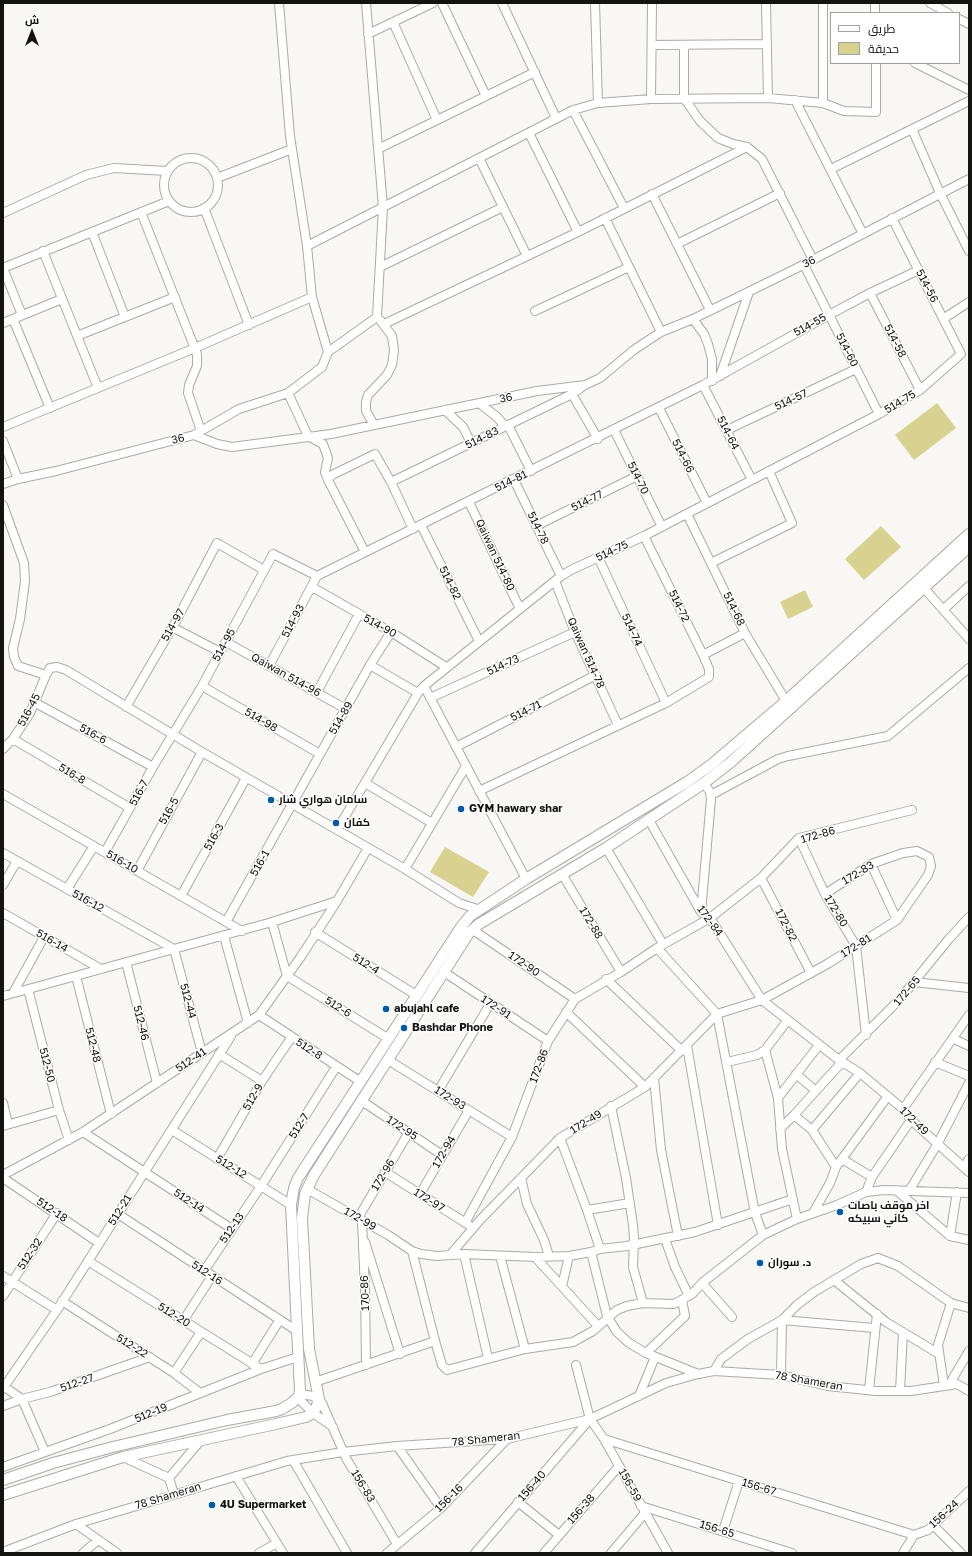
<!DOCTYPE html>
<html>
<head>
<meta charset="utf-8">
<style>
	body { margin:0 }
	#map { position:relative; width:972px; height:1556px; overflow:hidden; background:#f8f7f4; font-family:"Golos Text",Cairo,sans-serif }
	canvas { display:block }
	.frame { position:absolute; inset:0; border:4px solid #131312; pointer-events:none }
	.legend { position:absolute; left:830px; top:12px; width:130px; height:52px; box-sizing:border-box; background:#fff; border:1px solid #a1a1a0; margin:0; padding:5px 7px; list-style:none; font-size:12px; color:#131312 }
	.legend li { display:flex; align-items:center; gap:8px; height:20px }
	.legend b { width:20px; border:1px solid #a1a1a0 }
	.north { position:absolute; left:12px; top:12px; width:40px; height:40px; -webkit-text-stroke:3px #fff; paint-order:stroke; rotate:0deg; font-size:11px; font-weight:700; line-height:16px; text-align:center; color:#131312 }
	.north::after { content:''; display:block; margin:auto; width:14px; height:18px; background:#131312; clip-path:polygon(50% 0,100% 100%,50% 72%,0 100%) }
</style>
</head>
<body>
<div id="map">
<canvas width="972" height="1556"></canvas>
<div class="frame"></div>
<ul class="legend">
<li><b style="height:5px;background:#fff"></b>طريق</li>
<li><b style="height:11px;background:#d8d18f"></b>حديقة</li>
</ul>
<div class="north">ش</div>
</div>
<script>
const g = document.querySelector('canvas').getContext('2d');
g.lineJoin = 'round';
function fillPath(path, color) {
  g.fillStyle = color;
  g.fill(path, 'evenodd');
}
function shape(rows) {
  const path = new Path2D();
  for (const r of rows) {
    if (r.length === 3) {
      path.moveTo(r[0] + r[2], r[1]);
      path.arc(r[0], r[1], r[2], 0, 2 * Math.PI);
      continue;
    }
    path.moveTo(r[0], r[1]);
    for (let i = 2; i < r.length; i += 2) path.lineTo(r[i], r[i + 1]);
  }
  return path;
}
function stroke(path, color, width, dash) {
  g.strokeStyle = color;
  g.lineWidth = width;
  g.lineCap = dash ? 'butt' : 'round';
  g.setLineDash(dash || []);
  g.stroke(path);
}
function drawText(font, color, halo, rows, align = 'center') {
  g.font = font + ' "Golos Text",Cairo,sans-serif';
  g.lineWidth = 3;
  g.setLineDash([]);
  g.textBaseline = 'middle';
  g.strokeStyle = halo;
  g.fillStyle = color;
  for (const [text, x, y, turn = 0] of rows) {
    g.save();
    g.translate(x, y);
    g.rotate((+turn || 0) * Math.PI / 180);
    g.textAlign = isNaN(turn) ? turn : align;
    if (halo) g.strokeText(text, 0, 0);
    g.fillText(text, 0, 0);
    g.restore();
  }
}
const green = shape([
	[937,403,956,428,914,460,895,435],
	[881,526,901,547,864,580,845,559],
	[805,590,813,607,788,619,780,602],
	[445,847,489,872,473,897,430,872]
]);
const minor = shape([
	[442,3,486,96],
	[502,3,556,118],
	[595,3,598,103],
	[766,3,768,98],
	[823,3,823,103],
	[875,3,875,13],
	[930,3,948,13],
	[959,19,969,24],
	[393,22,437,120],
	[368,34,433,3],
	[652,45,767,44],
	[684,45,684,98,700,121,718,138,733,144,747,147,762,159,813,260],
	[915,63,969,90],
	[651,99,652,3],
	[795,100,863,234],
	[573,110,624,208],
	[912,129,940,193,969,251],
	[529,133,578,232],
	[378,149,535,72],
	[191,185,27],
	[479,158,527,256],
	[831,169,969,101],
	[217,178,292,149],
	[652,194,710,310],
	[204,208,249,325],
	[141,212,197,354,197,366,189,385,188,393,201,431],
	[3,213,86,175,114,168,167,171],
	[605,218,661,332],
	[92,232,125,317],
	[677,244,780,193],
	[307,246,573,110,598,103,651,99,768,98,823,103,844,111,876,112,876,63],
	[43,251,98,388],
	[804,265,879,414],
	[380,267,503,207],
	[3,268,169,201],
	[3,268,22,315],
	[870,293,920,390],
	[535,311,629,267],
	[13,319,50,408],
	[693,319,704,334,708,344,712,359,712,381],
	[943,319,969,302],
	[3,323,62,299],
	[384,324,578,232,747,147],
	[77,336,175,297],
	[328,352,377,317,383,207,366,3],
	[720,376,749,292],
	[703,385,752,480],
	[288,393,308,436,323,444,328,458,325,472,328,480,365,552],
	[572,394,598,439],
	[479,403,497,417,505,426],
	[659,408,707,503],
	[445,410,463,427,471,443],
	[374,425,366,411,366,402,368,395,387,375,392,365,394,350,392,336,380,320],
	[508,425,531,471],
	[3,427,195,348,312,297],
	[614,430,662,527],
	[727,430,856,369],
	[194,435,239,409,288,393,322,367,328,352,312,297,307,246,290,136,279,3],
	[3,441,18,479],
	[328,480,332,475,375,454,391,482,413,529],
	[514,480,561,576],
	[391,482,572,394,582,387],
	[3,484,18,479,56,471,194,435,217,444,232,447,331,434,537,391,585,385,600,378,635,349,661,332,693,319,797,268,969,179],
	[469,502,520,609],
	[3,505,24,563,25,581,20,619,13,648,14,657,18,666,46,675],
	[687,514,745,633,786,701],
	[421,525,479,641],
	[536,526,637,476],
	[598,557,666,703],
	[711,563,792,523,769,471],
	[317,576,703,385,829,315,870,293,919,270],
	[555,581,575,632,618,725],
	[312,587,391,632,446,667],
	[924,588,969,639],
	[943,610,969,586],
	[172,627,220,652],
	[226,642,346,709],
	[703,655,745,633],
	[370,665,418,693],
	[269,666,317,576],
	[202,686,320,754],
	[424,686,526,879],
	[317,692,359,614],
	[430,698,575,632],
	[34,702,153,767],
	[126,707,175,623,217,543,264,570],
	[13,739,130,808],
	[456,747,596,675],
	[3,749,13,739,30,713,46,675,50,668,57,667,66,670,202,752,405,869,459,903,480,910],
	[365,783,432,823],
	[479,791,666,703,709,677,709,669,703,655,644,536],
	[3,794,242,931],
	[711,795,778,759,788,756,888,736,969,668],
	[649,820,701,912,710,918,762,1000,839,1060,860,1073,903,1109,911,1120,969,1172],
	[337,830,418,693,424,686,561,576,571,570,644,536,879,414,920,390,961,354,892,218],
	[799,838,825,894,856,946,866,1035],
	[606,848,663,944],
	[105,852,153,767,202,686,273,554,317,576],
	[3,853,174,949,202,1053],
	[871,864,897,920],
	[405,869,466,766],
	[137,871,202,752],
	[562,874,621,972],
	[761,878,811,973],
	[3,885,17,861],
	[67,889,94,846],
	[181,896,246,778],
	[701,912,711,799,710,792,704,783],
	[3,913,101,969],
	[226,922,370,665,391,632],
	[272,922,287,976,389,1039],
	[473,930,575,999],
	[315,932,416,995],
	[224,936,248,1023],
	[657,948,717,1014,755,1213,763,1235],
	[126,962,157,1083],
	[444,972,548,1041],
	[76,976,111,1114],
	[606,979,682,1051],
	[914,982,969,988],
	[28,989,59,1110,69,1140],
	[13,993,44,937],
	[3,996,272,922,337,901,368,848],
	[566,1012,645,1087],
	[259,1015,361,1082],
	[954,1039,969,1046],
	[687,1046,718,1225],
	[765,1050,778,1098,782,1149,797,1219],
	[219,1054,262,1081],
	[388,1060,512,1137],
	[839,1060,900,999,948,940,969,917],
	[727,1062,757,1055,765,1050,788,1020],
	[935,1062,969,1076],
	[796,1074,816,1091],
	[654,1078,661,1150,678,1236],
	[438,1091,490,1004],
	[778,1098,819,1045],
	[362,1101,442,1155],
	[3,1103,8,1124],
	[611,1106,626,1178,633,1225,634,1238,633,1267,643,1303],
	[903,1109,969,1015],
	[794,1115,812,1130,836,1167],
	[3,1126,59,1110],
	[780,1129,794,1115,842,1062],
	[172,1130,291,1205],
	[812,1130,860,1073],
	[83,1132,232,1229],
	[560,1138,587,1210,630,1203],
	[217,1159,262,1081,291,1038],
	[842,1159,872,1177],
	[964,1168,969,1159],
	[385,1172,469,1225],
	[3,1175,83,1132,259,1015,300,958,337,901],
	[3,1178,99,1243],
	[521,1178,527,1204,544,1240,549,1256],
	[307,1189,388,1235,412,1251,421,1254,437,1256,464,1254,535,1257,569,1256,591,1252,600,1249,627,1246,695,1232,793,1199],
	[896,1190,950,1236,969,1240],
	[909,1191,938,1143,969,1083],
	[866,1192,872,1177,911,1120],
	[420,1194,469,1110],
	[587,1210,600,1249],
	[813,1213,830,1183,836,1167,888,1096],
	[118,1214,297,1331],
	[358,1218,409,1132],
	[362,1222,365,1290,366,1365],
	[465,1223,512,1137,548,1041,575,999,621,972,657,948,710,918,761,878,799,838,912,810],
	[950,1236,957,1192],
	[665,1239,675,1267,689,1296],
	[365,1242,400,1354],
	[412,1251,435,1341,442,1365,447,1370,525,1349,573,1342,593,1331,617,1310,627,1306,643,1303,674,1304,692,1294,702,1283,763,1235,797,1219,837,1205,866,1192,884,1190,969,1193],
	[591,1252,607,1316,617,1332,629,1343,646,1353,698,1374],
	[464,1254,488,1358],
	[450,1255,481,1219,560,1138,645,1087,717,1014,762,1000,829,963,897,920,928,875,931,866,929,857,917,851,903,853,871,864,825,894],
	[500,1256,525,1349],
	[535,1257,598,1326],
	[88,1261,261,1369],
	[204,1271,261,1186,336,1067],
	[3,1276,57,1310],
	[834,1280,886,1322,939,1354],
	[702,1283,732,1317],
	[562,1286,569,1256],
	[3,1296,57,1213],
	[62,1301,174,1373,200,1393],
	[951,1303,969,1308],
	[183,1321,212,1276],
	[646,1353,685,1316,682,1300],
	[252,1364,279,1321],
	[576,1365,590,1419,604,1439,668,1553],
	[714,1371,721,1359,748,1339,782,1320,797,1305,814,1292,861,1264,878,1258,898,1266,951,1303,938,1345,944,1386],
	[174,1373,201,1332],
	[781,1375,782,1320,874,1328],
	[315,1382,435,1341],
	[949,1385,969,1351],
	[3,1386,22,1399,45,1452],
	[4,1387,57,1310,231,1036],
	[869,1390,877,1314],
	[900,1391,903,1332],
	[300,1394,313,1396,322,1403,346,1458,397,1544],
	[299,1396,302,1402,313,1413,333,1427],
	[639,1396,655,1357],
	[3,1406,22,1399,50,1392,150,1357],
	[604,1439,914,1535],
	[397,1446,441,1508],
	[123,1457,169,1478,174,1494],
	[293,1460,347,1553],
	[3,1467,110,1429,261,1369,298,1357],
	[236,1476,283,1553],
	[169,1478,201,1440],
	[518,1502,559,1535],
	[641,1506,792,1553],
	[76,1524,117,1553],
	[933,1525,961,1553],
	[723,1531,739,1481],
	[3,1552,76,1524,287,1461,343,1452,397,1446,507,1439,590,1419,666,1383,698,1374,714,1371,781,1375,828,1386,876,1391,911,1391,957,1384,969,1391],
	[83,1553,98,1540],
	[259,1553,277,1543],
	[387,1553,441,1508,507,1439],
	[475,1553,589,1420],
	[544,1553,619,1466],
	[611,1553,645,1513],
	[903,1553,914,1535,928,1530,969,1491]
]);
const major = shape([
	[3,1480,53,1463,113,1447,227,1420,276,1411,282,1409,293,1402,299,1396,300,1391,291,1205,294,1188,298,1178,461,927,470,916,526,879,687,782,712,764,786,701,969,534],
	[3,1495,123,1457,276,1424,306,1417,313,1413,316,1408,319,1399,309,1349,302,1218,305,1194,314,1175,469,933,479,924,606,848,704,783,731,762,969,547]
]);
const markers = [
	[271,800,4,"#005aa8"],
	[461,809,4,"#005aa8"],
	[336,823,4,"#005aa8"],
	[386,1009,4,"#005aa8"],
	[404,1028,4,"#005aa8"],
	[840,1212,4,"#005aa8"],
	[760,1263,4,"#005aa8"],
	[212,1505,4,"#005aa8"]
];
const streetNames = [
	["36",809,262,-27],
	["514-56",927,286,63],
	["514-55",810,325,-29],
	["514-58",895,341,63],
	["514-60",847,350,63],
	["36",506,398,-12],
	["514-57",791,400,-25],
	["514-75",900,402,-31],
	["514-64",728,433,63],
	["514-83",482,438,-26],
	["36",178,439,-15],
	["514-66",683,456,63],
	["514-70",638,478,64],
	["514-81",511,481,-26],
	["514-77",587,501,-26],
	["514-78",538,528,64],
	["514-75",612,551,-25],
	["Qaiwan 514-80",495,555,65],
	["514-82",450,583,64],
	["514-72",679,606,64],
	["514-68",734,609,64],
	["514-93",293,621,-62],
	["514-97",173,625,-60],
	["514-90",380,626,29],
	["514-74",632,630,65],
	["514-95",224,645,-61],
	["Qaiwan 514-78",586,653,66],
	["514-73",503,665,-25],
	["Qaiwan 514-96",286,675,29],
	["516-45",29,710,-62],
	["514-71",526,711,-27],
	["514-89",341,718,-60],
	["514-98",261,720,30],
	["516-6",93,734,29],
	["516-8",72,774,31],
	["516-7",139,793,-62],
	["516-5",169,811,-61],
	["172-86",818,835,-16],
	["516-3",214,837,-61],
	["516-10",122,862,30],
	["516-1",260,863,-61],
	["172-83",858,873,-31],
	["516-12",88,901,29],
	["172-80",836,911,59],
	["172-84",710,921,53],
	["172-88",591,923,59],
	["172-82",786,925,63],
	["516-14",52,941,30],
	["172-81",856,946,-32],
	["512-4",366,964,32],
	["172-90",524,964,34],
	["172-65",907,991,-50],
	["512-44",188,1001,75],
	["512-6",338,1007,32],
	["172-91",496,1007,33],
	["512-46",141,1023,76],
	["512-48",93,1045,76],
	["512-8",309,1049,33],
	["512-41",191,1060,-34],
	["512-50",47,1065,76],
	["172-86",539,1066,-70],
	["512-9",253,1097,-60],
	["172-93",450,1098,32],
	["172-49",914,1121,44],
	["172-49",586,1122,-32],
	["512-7",299,1126,-58],
	["172-95",402,1128,34],
	["172-94",444,1152,-60],
	["512-12",231,1167,32],
	["172-96",383,1175,-59],
	["172-97",429,1200,32],
	["512-14",189,1201,33],
	["512-18",52,1210,34],
	["512-21",120,1210,-58],
	["172-99",360,1219,30],
	["512-13",232,1228,-56],
	["512-32",30,1254,-57],
	["512-16",207,1273,33],
	["170-86",365,1293,-92],
	["512-20",174,1315,32],
	["512-22",132,1346,32],
	["78 Shameran",809,1381,10],
	["512-27",77,1383,-19],
	["512-19",151,1413,-22],
	["78 Shameran",486,1439,-6],
	["156-59",630,1485,61],
	["156-83",363,1486,59],
	["156-40",532,1486,-49],
	["156-67",759,1487,17],
	["78 Shameran",168,1496,-17],
	["156-16",449,1498,-45],
	["156-38",581,1509,-49],
	["156-24",944,1514,-43],
	["156-65",717,1529,17]
];
const poiNames = [
	["سامان هواري شار",279,800],
	["GYM hawary shar",469,809],
	["كفان",344,823],
	["abujahl cafe",394,1009],
	["Bashdar Phone",412,1028],
	["اخر موقف باصات",848,1206],
	["كاني سبيكه",848,1219],
	["د. سوران",768,1263],
	["4U Supermarket",220,1505]
];
fillPath(green, '#d8d18f');
stroke(minor, '#aaaaa6', 10);
stroke(major, '#aaaaa6', 12);
stroke(minor, '#fff', 8);
stroke(major, '#fff', 10);
for (const [x, y, r, color] of markers) {
  const dot = new Path2D();
  dot.arc(x, y, r, 0, 2 * Math.PI);
  g.fillStyle = color;
  g.fill(dot);
  stroke(dot, '#fff', 1.5);
}
drawText('11px', '#131312', '#fff', streetNames);
drawText('bold 11px', '#131312', '#fff', poiNames, 'left');
</script>
</body>
</html>
